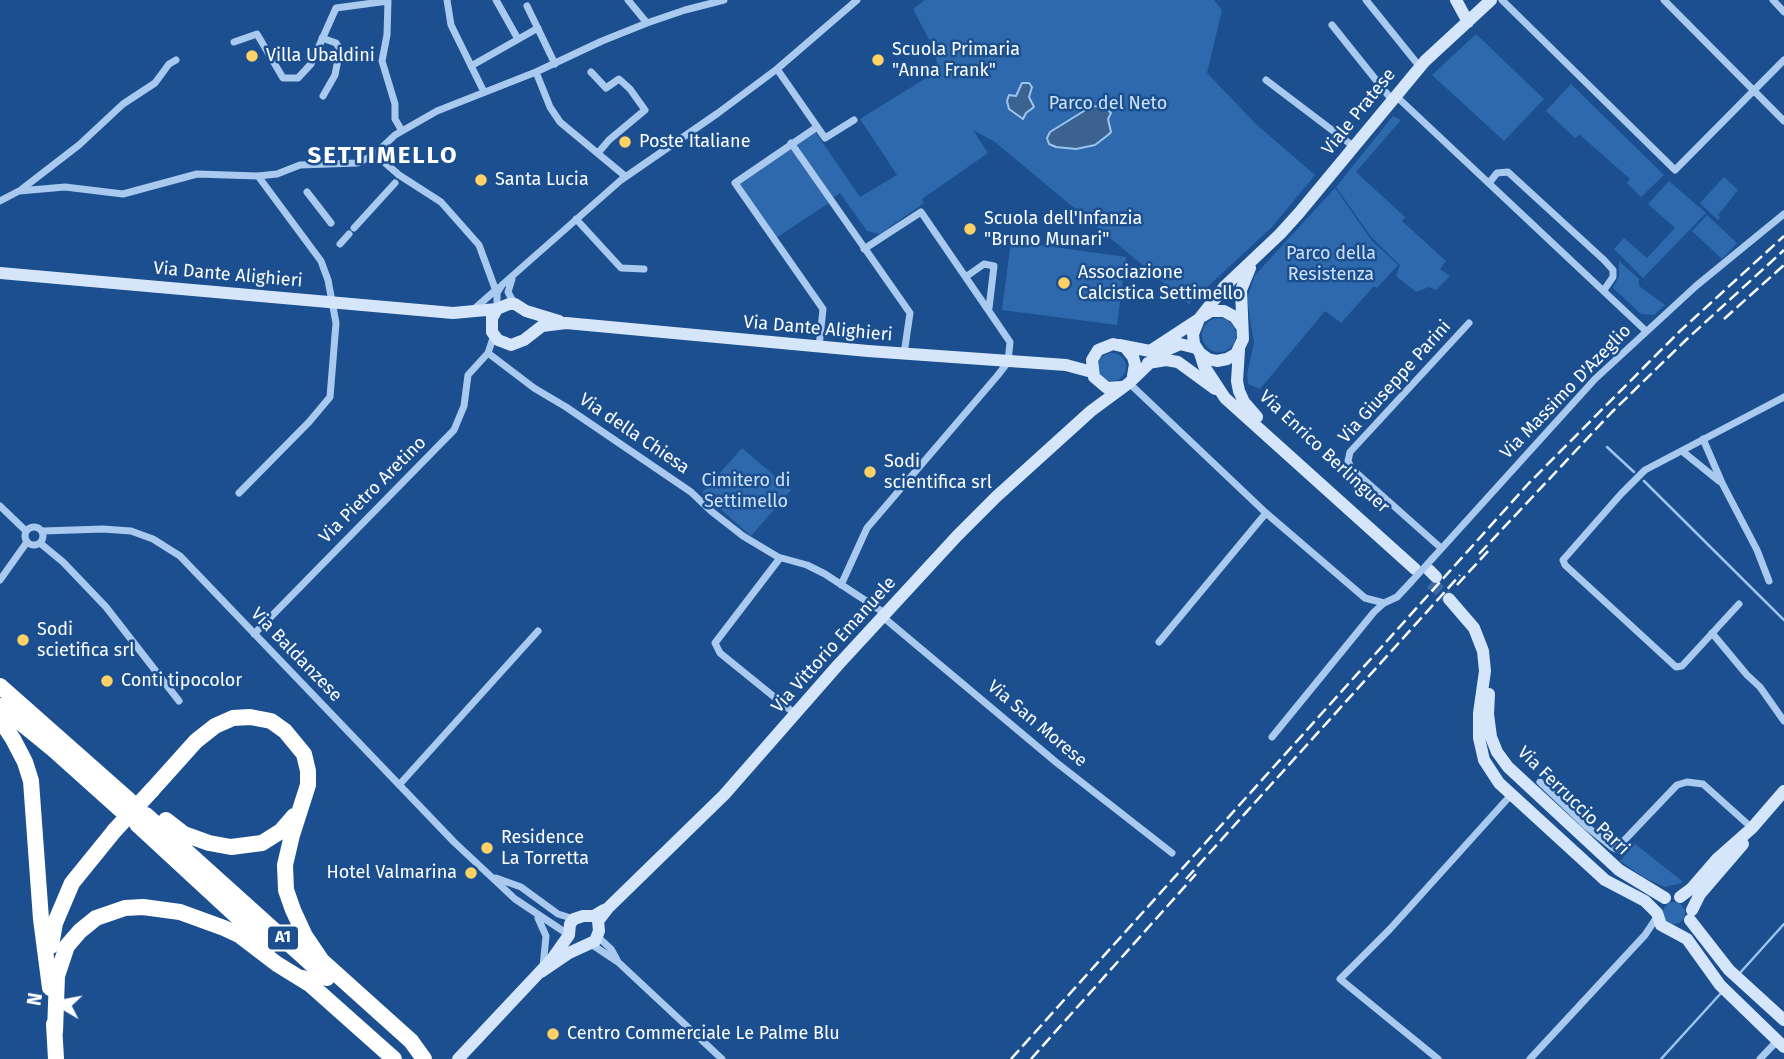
<!DOCTYPE html>
<html>
<head>
<meta charset="utf-8">
<style>
	body { margin:0 }
	#map { position:relative; width:1784px; height:1059px; overflow:hidden; background:#1b4f8f; font-family:"Fira Sans",sans-serif }
	canvas { display:block }
	.north { position:absolute; left:21px; top:968px; width:70px; height:70px; -webkit-text-stroke:5px #1b4f8f; paint-order:stroke; rotate:280deg; font-size:19px; font-weight:700; line-height:28px; text-align:center; color:#fff }
	.north::after { content:''; display:block; margin:auto; width:24px; height:32px; background:#fff; clip-path:polygon(50% 0,100% 100%,50% 72%,0 100%) }
</style>
</head>
<body>
<div id="map">
<canvas width="1784" height="1059"></canvas>
<div class="north">N</div>
</div>
<script>
const g = document.querySelector('canvas').getContext('2d');
g.lineJoin = 'round';
function fillPath(path, color) {
  g.fillStyle = color;
  g.fill(path, 'evenodd');
}
function shape(rows) {
  const path = new Path2D();
  for (const r of rows) {
    if (r.length === 3) {
      path.moveTo(r[0] + r[2], r[1]);
      path.arc(r[0], r[1], r[2], 0, 2 * Math.PI);
      continue;
    }
    path.moveTo(r[0], r[1]);
    for (let i = 2; i < r.length; i += 2) path.lineTo(r[i], r[i + 1]);
  }
  return path;
}
function stroke(path, color, width, dash) {
  g.strokeStyle = color;
  g.lineWidth = width;
  g.lineCap = dash ? 'butt' : 'round';
  g.setLineDash(dash || []);
  g.stroke(path);
}
function drawText(font, color, halo, rows, align = 'center') {
  g.font = font + ' "Fira Sans",sans-serif';
  g.lineWidth = 5;
  g.setLineDash([]);
  g.textBaseline = 'middle';
  g.strokeStyle = halo;
  g.fillStyle = color;
  for (const [text, x, y, turn = 0] of rows) {
    g.save();
    g.translate(x, y);
    g.rotate((+turn || 0) * Math.PI / 180);
    g.textAlign = isNaN(turn) ? turn : align;
    if (halo) g.strokeText(text, 0, 0);
    g.fillText(text, 0, 0);
    g.restore();
  }
}
const green = shape([
	[925,0,1214,0,1222,10,1207,73,1257,125,1315,175,1272,227,1189,304,995,142,973,130,988,153,922,199,924,203,880,234,867,231,840,193,832,199,794,144,814,130,860,197,897,175,860,119,939,70,932,45,913,9],
	[1476,34,1544,99,1504,141,1432,75],
	[1571,84,1664,175,1641,197,1627,183,1630,179,1580,135,1575,138,1546,111],
	[1393,116,1401,120,1356,172,1405,217,1402,221,1446,261,1440,269,1450,276,1436,290,1429,287,1416,292,1396,276,1400,265,1372,238,1336,187],
	[791,149,829,203,776,238,739,185,740,182],
	[1724,177,1738,190,1718,215,1720,218,1718,220,1700,203],
	[1669,181,1706,213,1643,278,1614,249,1624,238,1647,258,1675,228,1648,204],
	[1335,188,1372,241,1398,265,1377,288,1374,286,1341,323,1325,311,1260,389,1248,384,1247,374,1254,343,1247,299,1255,275],
	[1707,215,1737,243,1722,259,1692,231],
	[1011,241,1126,257,1117,325,1002,310],
	[1619,261,1639,279,1639,286,1665,305,1654,315,1641,314,1613,288,1619,276],
	[1219,335,17],
	[1112,367,14],
	[742,448,791,490,751,536,702,493],
	[1635,844,1682,881,1682,883,1665,887,1645,878,1620,861],
	[1674,913,11]
]);
const water = shape([
	[1022,83,1029,83,1032,87,1029,97,1034,107,1026,113,1023,119,1009,109,1007,101,1009,95,1016,96,1022,83],
	[1092,106,1104,107,1111,113,1108,119,1111,132,1108,135,1095,145,1076,149,1056,147,1049,144,1047,138,1050,132,1092,106]
]);
const stream = shape([
	[1607,447,1634,472],
	[1644,481,1784,620],
	[1739,974,1784,924],
	[1661,1059,1722,992]
]);
const secondaryTunnel = shape([
	[1431,583,1449,599]
]);
const street = shape([
	[447,0,451,25,484,92],
	[496,0,518,39],
	[628,0,647,23],
	[1366,0,1420,67],
	[1502,0,1675,170,1784,60],
	[1664,0,1784,121],
	[1773,0,1784,12],
	[527,6,555,64],
	[1332,25,1392,100],
	[322,38,336,43,340,49,335,75,323,96],
	[234,42,257,34,283,78,298,78,311,64,336,8,388,1,387,35,382,61,395,104,395,119,402,131],
	[471,66,538,28],
	[777,69,825,138,854,120],
	[536,72,550,107,560,122,625,176],
	[591,72,606,88,619,79,630,89,645,110,609,140,598,153],
	[1266,80,1353,146],
	[1396,96,1646,331],
	[817,127,735,183,823,309,819,347],
	[791,143,910,313,904,354],
	[375,154,399,175,441,202,479,245,496,291],
	[1489,183,1497,173,1508,172,1604,260,1613,270,1613,277,1604,290],
	[22,189,79,145,123,104,155,83,169,64,176,60],
	[307,192,331,223],
	[0,201,19,191,65,187,123,194,197,174,258,176,277,174,300,165,358,163,375,154,395,135,437,111,536,72,602,41,647,23,685,10,724,0],
	[576,219,621,268,644,269],
	[354,228,395,183],
	[340,244,349,234],
	[967,276,984,264,994,266,989,308],
	[512,279,508,292,514,303],
	[497,309,497,293,502,285,621,180,718,113,777,69,857,0],
	[473,310,498,288],
	[488,353,534,388,566,407,691,492,711,511,743,536,778,557,807,565,825,574,886,614],
	[1129,383,1266,513,1365,598,1384,603],
	[1703,439,1722,483,1757,550,1769,581],
	[1682,451,1719,481],
	[239,493,309,422,330,397,336,323,328,280,321,261,258,176],
	[0,506,26,531],
	[34,536,9],
	[43,531,103,529,131,531,153,539,180,556,454,842,515,899,569,935],
	[40,543,63,562,106,607,179,701],
	[1441,548,1351,468,1348,461,1350,452,1469,323],
	[780,558,715,643,720,653,794,713],
	[1432,559,1595,379,1696,286,1784,214],
	[0,580,27,542],
	[841,585,867,528,998,375,1008,362,1010,342,921,212,864,249],
	[1739,604,1682,666,1676,667,1565,565,1563,560,1621,494,1645,470,1784,397],
	[883,617,1057,763,1172,853],
	[1712,633,1747,675,1760,687,1784,721],
	[254,634,454,430,464,406,468,375,488,353,494,335],
	[1159,642,1266,513],
	[1272,737,1374,612,1384,603,1397,597,1411,582],
	[1540,782,1586,826,1612,847,1616,849,1677,785,1687,782,1703,784,1752,828],
	[399,785,538,631],
	[496,878,521,887,558,914,574,919],
	[538,918,546,936,543,967],
	[598,937,611,949,617,960],
	[591,944,618,962,722,1059],
	[1438,1059,1340,979,1390,929,1510,796],
	[1530,1059,1645,935,1657,917],
	[1760,1059,1777,1041]
]);
const secondary = shape([
	[1456,0,1468,22],
	[0,273,453,313,497,309,509,304,515,304,526,311,559,321],
	[497,309,492,318,492,332,498,340,511,345,524,340,542,326,566,323,868,351,1066,365,1092,372],
	[1203,316,1211,311,1224,311,1235,317,1242,327],
	[1199,319,1193,334,1194,344,1200,353,1208,359,1217,361,1227,359,1236,354,1243,339,1241,290,1250,268],
	[1119,345,1150,351,1199,319,1225,286,1280,234,1299,213,1425,61,1491,0],
	[1239,350,1237,381,1239,391,1244,402,1257,417],
	[1200,353,1204,366,1225,398,1415,569],
	[1148,363,1166,360,1178,362,1215,389],
	[1121,387,1107,388,1094,377,1092,360,1098,350,1113,344,1125,347,1133,357,1135,364,1133,376],
	[1429,570,1436,577],
	[1449,599,1474,628,1483,651,1485,671,1479,713,1479,738,1484,760,1499,783,1605,880,1645,901,1657,913,1661,925,1687,939,1720,985,1784,1047],
	[1489,694,1488,714,1491,737,1497,752,1508,767,1619,870,1665,898],
	[1680,897,1692,888,1717,859,1752,828,1784,791],
	[1692,910,1700,894,1743,844],
	[1690,920,1729,970,1784,1020],
	[541,972,569,953,595,941,599,931,598,921,608,908,724,795,838,665,957,536,996,497,1091,411,1129,383,1160,353,1180,344,1196,348],
	[458,1059,552,959,569,935,570,924,574,919,583,916,594,916,604,910]
]);
const highway = shape([
	[0,686,130,801],
	[0,706,53,749,121,810],
	[0,719,13,739,25,762,31,781,41,919,50,988],
	[152,790,196,741,215,726,233,718,250,717,271,721,285,731,304,754,308,771,308,785,292,835,285,865,286,890,293,910,305,936,322,961,411,1041,424,1059],
	[146,815,327,978],
	[166,820,184,834,209,843,231,847,262,843,281,831,294,816],
	[137,824,269,946],
	[51,946,55,923,72,883,115,830],
	[303,978,394,1059],
	[54,1024,56,1059],
	[55,1032,57,976,67,946,80,931,96,918,125,908,143,907,180,912,224,928,239,935,277,964,311,985]
]);
const rail = shape([
	[1724,319,1784,265],
	[1479,554,1612,412,1687,339,1784,250],
	[1457,585,1490,549],
	[1186,879,1460,575],
	[1011,1059,1529,483,1679,332,1784,236],
	[1031,1059,1196,874]
]);
const streetBridge = shape([
	[1411,582,1432,559]
]);
const highwayBridge = shape([
	[115,830,152,790]
]);
const markers = [
	[252,56,7,"#ffd166"],
	[878,60,7,"#ffd166"],
	[625,142,7,"#ffd166"],
	[481,180,7,"#ffd166"],
	[970,229,7,"#ffd166"],
	[1064,283,7,"#ffd166"],
	[870,472,7,"#ffd166"],
	[23,640,7,"#ffd166"],
	[107,681,7,"#ffd166"],
	[487,848,7,"#ffd166"],
	[471,873,7,"#ffd166"],
	[553,1034,7,"#ffd166"]
];
const shields = [
	[283,938,32]
];
const shieldNames = [
	["A1",283,938]
];
const poiNames = [
	["Scuola Primaria",892,50],
	["\"Anna Frank\"",892,71],
	["Villa Ubaldini",266,56],
	["Poste Italiane",639,142],
	["Santa Lucia",495,180],
	["Scuola dell'Infanzia",984,219],
	["\"Bruno Munari\"",984,240],
	["Associazione",1078,273],
	["Calcistica Settimello",1078,294],
	["Sodi",884,462],
	["scientifica srl",884,483],
	["Sodi",37,630],
	["scietifica srl",37,651],
	["Conti tipocolor",121,681],
	["Residence",501,838],
	["La Torretta",501,859],
	["Hotel Valmarina",457,873,"right"],
	["Centro Commerciale Le Palme Blu",567,1034]
];
const parkNames = [
	["Parco del Neto",1108,104],
	["Parco della",1331,254],
	["Resistenza",1331,275],
	["Cimitero di",746,481],
	["Settimello",746,502]
];
const streetNames = [
	["Viale Pratese",1359,112,-51],
	["Via Dante Alighieri",228,275,5],
	["Via Dante Alighieri",818,329,5],
	["Via Giuseppe Parini",1395,382,-48],
	["Via Massimo D'Azeglio",1566,392,-46],
	["Via della Chiesa",634,434,34],
	["Via Enrico Berlinguer",1324,452,43],
	["Via Pietro Aretino",373,490,-45],
	["Via Vittorio Emanuele",834,645,-48],
	["Via Baldanzese",296,655,46],
	["Via San Morese",1037,724,40],
	["Via Ferruccio Parri",1573,801,44]
];
const districtNames = [
	["SETTIMELLO",383,156]
];
fillPath(green, '#2e69ad');
fillPath(water, '#3c6290');
stroke(water, '#9cc4f0', 2);
stroke(stream, '#9cc4f0', 2.5);
stroke(secondaryTunnel, '#3d69a0', 12, [12, 6]);
stroke(street, '#a9c9ee', 7);
stroke(secondary, '#d6e6fa', 12);
stroke(highway, '#fff', 16);
stroke(rail, '#fff', 2.5, [12, 5]);
stroke(streetBridge, '#a9c9ee', 7);
stroke(highwayBridge, '#fff', 16);
for (const [x, y, r, color] of markers) {
  const dot = new Path2D();
  dot.arc(x, y, r, 0, 2 * Math.PI);
  g.fillStyle = color;
  g.fill(dot);
  stroke(dot, '#1b4f8f', 2.5);
}
for (const [x, y, w] of shields) {
  const box = new Path2D();
  box.roundRect(x - w / 2, y - 12.5, w, 25, 5);
  g.fillStyle = '#1b4f8f';
  g.fill(box);
  stroke(box, '#fff', 2);
}
drawText('bold 16px', '#fff', null, shieldNames);
drawText('18px', '#fff', '#1b4f8f', poiNames, 'left');
drawText('18px', '#cfe3fa', '#1b4f8f', parkNames);
drawText('18px', '#fff', '#1b4f8f', streetNames);
g.letterSpacing = '2px';
drawText('bold 24px', '#fff', '#1b4f8f', districtNames);
g.letterSpacing = '0px';
</script>
</body>
</html>
